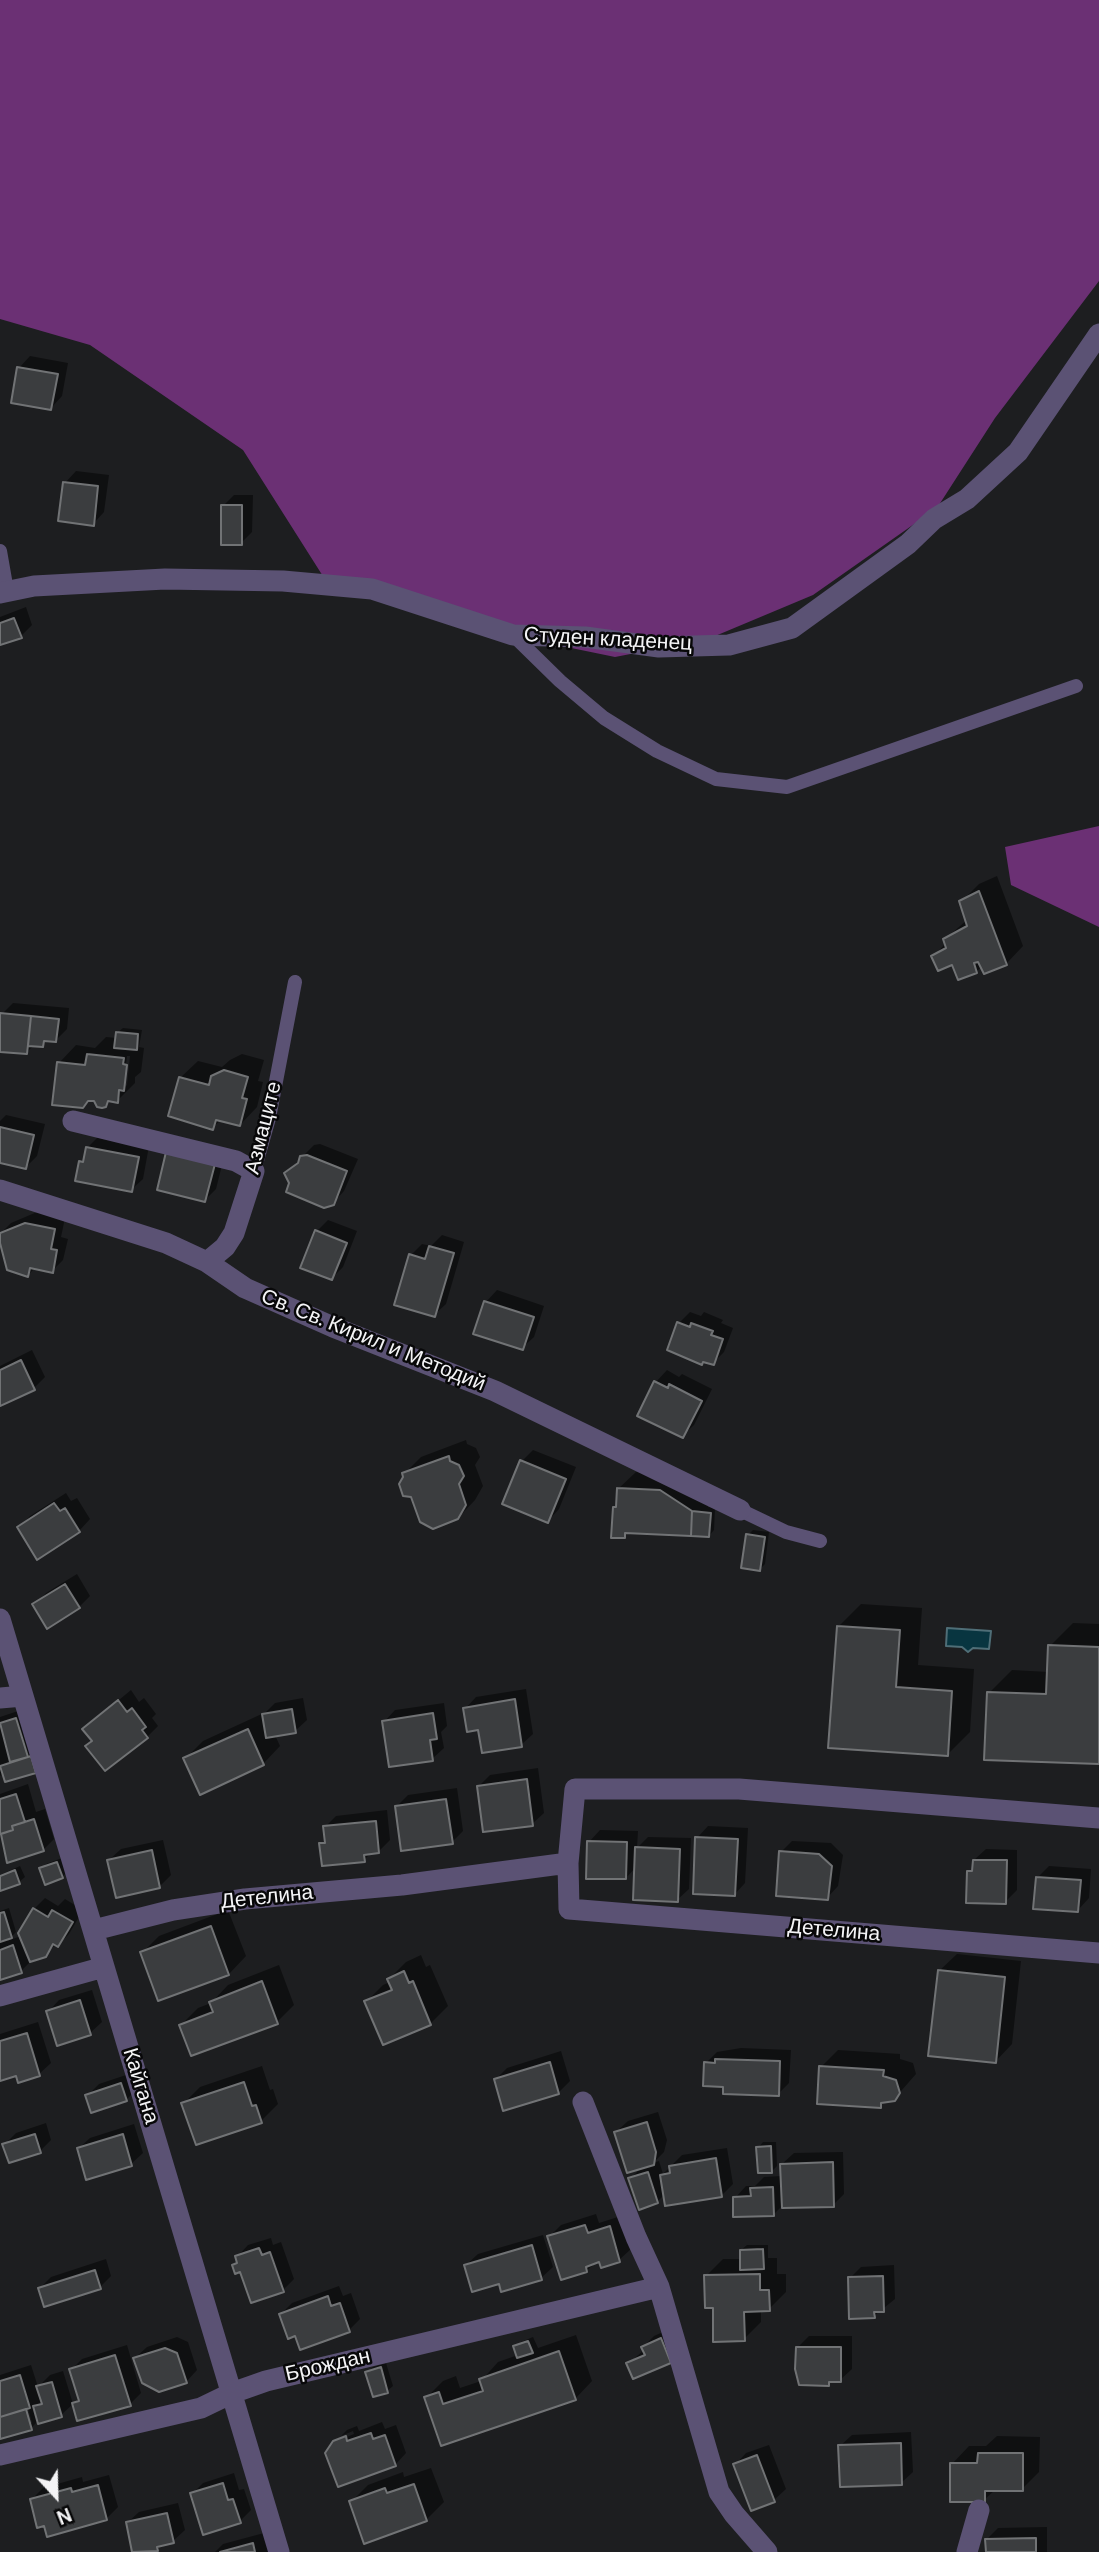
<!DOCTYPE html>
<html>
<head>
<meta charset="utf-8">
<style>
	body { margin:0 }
	#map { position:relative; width:1099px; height:2552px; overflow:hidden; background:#1d1e20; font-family:"DM Sans",sans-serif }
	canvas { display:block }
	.north { position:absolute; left:21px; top:2461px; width:70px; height:70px; -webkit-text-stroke:5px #080809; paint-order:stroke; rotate:158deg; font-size:19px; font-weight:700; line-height:28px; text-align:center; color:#f4f4f6 }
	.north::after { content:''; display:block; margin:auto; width:24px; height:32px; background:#f4f4f6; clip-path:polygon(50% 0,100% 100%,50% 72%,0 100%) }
</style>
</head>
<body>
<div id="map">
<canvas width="1099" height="2552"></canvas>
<div class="north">N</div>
</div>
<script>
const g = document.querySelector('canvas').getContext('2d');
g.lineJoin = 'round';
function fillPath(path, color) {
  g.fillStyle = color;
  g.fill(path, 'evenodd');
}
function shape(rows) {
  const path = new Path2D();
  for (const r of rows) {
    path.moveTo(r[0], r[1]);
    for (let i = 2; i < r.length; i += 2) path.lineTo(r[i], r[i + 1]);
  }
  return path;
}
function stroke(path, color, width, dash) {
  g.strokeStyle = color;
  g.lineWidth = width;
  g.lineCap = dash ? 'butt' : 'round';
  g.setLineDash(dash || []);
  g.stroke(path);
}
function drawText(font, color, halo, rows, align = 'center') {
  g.font = font + ' "DM Sans",sans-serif';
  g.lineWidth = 5;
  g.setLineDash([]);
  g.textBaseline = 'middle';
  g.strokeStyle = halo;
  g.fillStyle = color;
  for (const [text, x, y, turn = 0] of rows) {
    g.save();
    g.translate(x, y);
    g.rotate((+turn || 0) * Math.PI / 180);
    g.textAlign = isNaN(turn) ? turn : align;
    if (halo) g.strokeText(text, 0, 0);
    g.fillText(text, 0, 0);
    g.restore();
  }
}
const forest = shape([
	[0,0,1099,0,1099,281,995,418,937,508,813,595,708,639,615,657,479,629,326,581,243,450,90,345,0,319],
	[1099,826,1099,927,1011,885,1005,847]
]);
const water = shape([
	[947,1628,991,1631,989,1649,973,1648,968,1652,962,1647,946,1646,947,1628]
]);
const shadow = shape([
	[30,356,68,363,62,396,51,408,19,368],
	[76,471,109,475,104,512,93,524,65,483],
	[234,495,253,495,252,532,241,543,223,506],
	[26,607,32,625,21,636,0,643,0,617],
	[997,876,1023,946,1006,964,982,966,976,972,933,957,946,943,945,939,967,920,961,902,979,884],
	[13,1003,69,1008,67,1029,56,1040,48,1040,42,1046,34,1045,27,1052,0,1050,2,1014],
	[123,1028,142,1030,139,1047,144,1048,141,1072,135,1077,135,1083,117,1101,111,1100,105,1105,95,1100,59,1063,76,1045,95,1048,106,1037,117,1038,117,1033],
	[127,1056,130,1056,127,1085,123,1089],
	[242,1054,264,1060,258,1081,263,1082,257,1107,240,1125,221,1120,212,1128,180,1078,198,1061,222,1067,230,1060],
	[6,1115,45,1124,37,1156,26,1167,0,1161,0,1121],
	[99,1136,149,1146,143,1179,131,1190,80,1162,86,1157,88,1147],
	[320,1144,358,1159,344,1191,333,1203,291,1183,286,1173,314,1145],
	[225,1153,216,1189,205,1200,159,1189],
	[37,1212,65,1218,61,1237,68,1239,63,1260,52,1271,35,1268,28,1275,0,1234,11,1223],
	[328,1220,357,1231,343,1267,332,1278,317,1231],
	[442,1235,464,1242,446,1304,434,1315,411,1255,422,1244,431,1246],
	[497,1290,544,1306,534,1337,522,1348,475,1333,486,1302],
	[690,1312,701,1316,704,1312,723,1320,721,1323,733,1328,724,1352,713,1363,679,1323],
	[32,1350,45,1377,34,1388,0,1404,0,1366],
	[667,1370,679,1377,682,1374,712,1389,694,1425,682,1436,639,1415,656,1382],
	[466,1440,467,1444,476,1448,480,1457,475,1465,483,1486,475,1500,458,1518,404,1474,421,1457],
	[533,1450,576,1467,559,1509,548,1521,522,1461],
	[636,1472,677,1474,709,1494,708,1507,715,1508,714,1530,709,1536,629,1532,624,1536,614,1507,618,1504,618,1489],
	[66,1493,71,1501,77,1498,90,1519,79,1531,38,1557,19,1528,30,1516],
	[753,1530,769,1532,765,1564,760,1569,748,1535],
	[77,1574,90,1596,79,1607,35,1605,46,1593],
	[861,1604,922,1608,918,1665,974,1669,970,1732,947,1755,838,1627],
	[1073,1623,1099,1624,1099,1763,989,1693,1012,1670,1049,1672,1050,1646],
	[526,1689,533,1734,521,1745,465,1709,476,1697],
	[131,1690,139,1702,144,1698,156,1714,152,1718,158,1726,147,1737,84,1729],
	[303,1698,307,1720,295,1731,275,1735,280,1746,263,1764,185,1759,203,1741,266,1712,275,1703],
	[444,1703,447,1726,441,1732,444,1748,432,1759,384,1722,395,1710],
	[27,1708,38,1744,28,1754,36,1752,40,1766,4,1772,0,1776,0,1717],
	[538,1768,544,1813,532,1824,479,1786,490,1775],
	[28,1784,36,1812,45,1809,54,1839,43,1850,8,1861,3,1831,0,1832,0,1794],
	[457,1788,463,1831,452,1842,396,1807,408,1795],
	[387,1810,390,1840,378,1852,372,1852,364,1860,321,1844,326,1839,325,1827,336,1816],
	[708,1826,748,1828,745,1883,734,1895,697,1838],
	[600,1830,638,1831,637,1848,648,1837,691,1838,689,1889,677,1900,636,1867,626,1878,589,1842],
	[163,1840,171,1875,159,1887,109,1860,121,1849],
	[792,1841,831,1843,843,1855,838,1886,827,1898,781,1852],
	[986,1849,1017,1850,1017,1890,1005,1902,969,1872,974,1866,974,1860],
	[62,1858,67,1872,62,1877,41,1869,46,1864],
	[20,1866,25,1877,19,1882,1,1889,0,1875],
	[1049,1866,1091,1869,1089,1898,1078,1910,1037,1878],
	[45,1898,58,1906,65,1899,83,1910,69,1934,58,1945,56,1944,45,1955,32,1960,21,1971,0,1978,0,1911,9,1908,16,1932,7,1941,21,1936,34,1909],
	[228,1910,246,1956,229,1974,159,1999,142,1953,159,1936],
	[957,1954,1021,1961,1012,2044,995,2062,939,1971],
	[421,1955,426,1967,430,1965,448,2006,430,2024,384,2043,366,2002,383,1985,390,1982,389,1979,406,1962],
	[279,1965,294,2005,277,2022,181,2025,198,2008,211,2003,228,1985],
	[92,1990,102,2022,90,2033,48,2012,59,2000],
	[38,2022,51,2063,39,2074,17,2074,0,2079,0,2034],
	[741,2048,791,2050,789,2083,778,2094,725,2085,706,2063,717,2052],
	[838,2050,900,2054,900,2059,913,2063,916,2074,894,2099,886,2101,880,2106,821,2067],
	[561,2051,570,2081,558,2093,496,2079,507,2068],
	[262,2066,270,2090,273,2089,278,2104,261,2121,183,2104,200,2087],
	[132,2073,138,2088,126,2100,87,2096,99,2084],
	[658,2112,667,2140,664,2152,653,2163,659,2161,663,2174,682,2155,727,2148,733,2184,721,2196,665,2194,657,2202,630,2179,642,2167,616,2132,628,2121],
	[46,2123,51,2140,40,2151,4,2145,16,2133],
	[134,2124,143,2153,131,2164,78,2149,90,2138],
	[763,2142,776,2142,777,2166,772,2171,758,2148],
	[843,2152,844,2194,833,2205,781,2207,774,2214,735,2198,746,2186,755,2186,764,2177,782,2176,782,2164,794,2153],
	[596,2214,599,2223,621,2216,631,2249,619,2260,600,2260,587,2270,549,2237,561,2225],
	[543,2235,553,2267,541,2278,500,2281,466,2265,478,2254],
	[271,2238,273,2245,281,2242,294,2279,283,2290,234,2266,238,2261,237,2257,248,2245],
	[747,2245,768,2245,768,2258,777,2258,777,2274,786,2274,786,2292,769,2309,761,2309,761,2322,744,2339,715,2307,706,2276,723,2259,742,2259,741,2250],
	[106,2259,111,2276,100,2287,40,2288,51,2277],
	[894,2265,895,2299,874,2316,850,2278,861,2267],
	[339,2286,343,2296,351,2293,360,2319,349,2330,296,2334,281,2314,292,2303],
	[672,2328,670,2361,628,2364,644,2350,643,2347,654,2336],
	[576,2335,592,2381,575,2399,442,2444,426,2398,443,2381,456,2376,460,2388,481,2381,498,2362,518,2355,515,2347,521,2342,533,2337,538,2348],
	[809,2336,852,2336,852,2369,840,2380,832,2380,828,2384,797,2348],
	[177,2337,188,2342,197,2370,186,2382,135,2358,147,2347],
	[127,2345,141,2393,130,2404,74,2404,79,2398,71,2370,82,2359],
	[386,2363,393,2386,387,2391,367,2372,373,2367],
	[31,2365,38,2387,50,2375,63,2371,73,2404,61,2415,37,2422,31,2428,0,2437,0,2375],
	[22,2401,26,2401,32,2423,29,2423],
	[382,2422,385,2429,396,2425,406,2453,395,2465,337,2441,354,2434,353,2431,341,2436,347,2430,357,2426,359,2431],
	[911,2432,913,2472,901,2483,840,2446,852,2435],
	[997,2436,1040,2437,1039,2472,1022,2489,996,2489,984,2500,952,2464,969,2446,986,2446],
	[769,2445,786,2489,774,2500,752,2509,735,2465,746,2453],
	[431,2468,444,2502,426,2520,351,2502,368,2485,403,2472,404,2477],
	[234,2473,239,2490,244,2489,251,2510,240,2521,192,2494,203,2483],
	[109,2475,118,2507,106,2519,32,2499,43,2488,82,2477,83,2482],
	[178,2503,185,2530,173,2541,162,2544,157,2550,134,2552,127,2523,139,2512],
	[1047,2527,1047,2552,987,2552,987,2539,998,2528],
	[264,2533,269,2552,215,2552,223,2544]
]);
const building = shape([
	[17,367,58,374,51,410,11,403,17,367],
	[63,482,98,486,94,526,58,521,63,482],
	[221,505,242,505,242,545,221,545,221,505],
	[14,618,22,638,0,645,0,623,14,618],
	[979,891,1007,965,984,974,978,962,974,963,977,973,958,980,952,965,938,971,931,956,946,948,943,939,967,926,959,901,979,891],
	[0,1013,31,1016,27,1054,0,1052,0,1013],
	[31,1016,59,1019,56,1042,44,1041,43,1047,28,1046,31,1016],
	[116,1032,138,1034,137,1050,114,1048,116,1032],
	[87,1054,124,1058,123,1064,127,1065,124,1091,119,1090,118,1103,108,1101,106,1107,102,1108,97,1107,94,1101,88,1101,83,1108,52,1105,57,1062,85,1065,87,1054],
	[224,1070,248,1077,242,1098,247,1099,240,1126,216,1120,213,1130,168,1116,179,1077,209,1085,211,1076,224,1070],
	[0,1127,34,1135,26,1169,0,1163,0,1127],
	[86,1147,139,1157,132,1192,75,1181,79,1161,83,1162,86,1147],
	[166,1152,215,1164,205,1202,157,1190,166,1152],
	[307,1155,347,1171,334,1205,324,1208,286,1192,289,1183,284,1173,298,1163,300,1156,307,1155],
	[25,1223,55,1229,51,1249,57,1250,53,1273,30,1268,28,1277,7,1270,0,1243,0,1233,25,1223],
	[315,1230,347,1243,332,1280,300,1268,315,1230],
	[429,1246,454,1253,435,1317,394,1305,409,1254,425,1259,429,1246],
	[484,1301,534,1317,523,1350,473,1334,484,1301],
	[677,1322,690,1327,691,1323,713,1331,711,1335,723,1339,714,1365,703,1362,702,1365,667,1350,677,1322],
	[21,1360,35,1390,0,1406,0,1370,21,1360],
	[654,1381,668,1388,669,1384,702,1401,683,1438,637,1416,654,1381],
	[449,1456,450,1461,459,1465,464,1476,459,1484,466,1505,458,1519,433,1529,420,1522,411,1497,403,1496,399,1484,403,1477,402,1473,449,1456],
	[520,1460,566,1479,548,1523,502,1504,520,1460],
	[617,1488,660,1490,692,1511,691,1536,625,1533,625,1538,611,1538,613,1507,616,1507,617,1488],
	[54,1503,60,1511,65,1508,80,1532,37,1560,17,1527,54,1503],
	[692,1511,711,1513,709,1537,691,1536,692,1511],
	[746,1534,765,1537,760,1571,741,1568,746,1534],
	[65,1584,80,1608,47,1629,32,1604,65,1584],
	[837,1626,900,1630,896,1687,952,1691,948,1756,828,1748,837,1626],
	[1048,1645,1099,1647,1099,1764,984,1760,987,1692,1046,1694,1048,1645],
	[515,1699,522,1747,482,1753,478,1730,467,1732,463,1708,515,1699],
	[118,1700,127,1712,132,1708,146,1727,142,1730,148,1738,105,1771,85,1746,92,1741,82,1729,118,1700],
	[292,1709,296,1733,266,1738,262,1714,292,1709],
	[433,1713,437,1739,430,1740,433,1761,389,1767,382,1721,433,1713],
	[16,1718,28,1757,10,1762,0,1723,16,1718],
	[248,1729,264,1765,200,1795,183,1758,248,1729],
	[31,1756,36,1773,5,1782,0,1766,31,1756],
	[527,1779,533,1826,483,1832,477,1786,527,1779],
	[16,1794,25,1822,12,1826,13,1830,0,1834,0,1799,16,1794],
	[446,1799,453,1844,401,1851,395,1806,446,1799],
	[34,1819,44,1851,7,1863,1,1834,13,1830,12,1826,34,1819],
	[376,1821,379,1853,364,1855,365,1862,322,1866,319,1843,325,1843,323,1826,376,1821],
	[695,1837,738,1839,735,1896,693,1894,695,1837],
	[587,1841,627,1842,626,1879,586,1879,587,1841],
	[635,1847,680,1849,678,1902,633,1900,635,1847],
	[152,1850,160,1888,116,1898,107,1860,152,1850],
	[779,1851,819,1854,832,1866,828,1900,776,1896,779,1851],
	[973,1860,1007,1860,1006,1904,966,1903,967,1871,972,1871,973,1860],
	[57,1862,63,1878,45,1885,39,1868,57,1862],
	[15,1870,20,1884,0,1891,0,1876,15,1870],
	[1036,1877,1081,1880,1078,1912,1033,1909,1036,1877],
	[33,1908,48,1917,52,1910,73,1922,58,1947,53,1944,46,1957,30,1962,18,1933,33,1908],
	[4,1912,12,1938,0,1942,0,1913,4,1912],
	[211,1926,229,1975,158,2001,140,1952,211,1926],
	[13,1945,22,1973,0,1980,0,1950,13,1945],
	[938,1970,1005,1977,996,2063,928,2056,938,1970],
	[404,1971,409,1983,413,1981,431,2025,383,2045,364,2001,392,1990,387,1979,404,1971],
	[262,1981,278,2024,191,2056,179,2025,213,2012,209,2002,262,1981],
	[80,2000,91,2035,57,2046,46,2011,80,2000],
	[27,2033,40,2076,18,2083,16,2076,0,2081,0,2041,27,2033],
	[715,2059,780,2061,779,2096,723,2094,723,2087,703,2086,704,2062,715,2063,715,2059],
	[550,2062,559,2094,503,2111,494,2079,550,2062],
	[819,2066,884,2070,883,2076,896,2080,900,2093,895,2101,881,2103,881,2108,817,2104,819,2066],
	[244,2082,252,2106,256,2105,262,2123,196,2145,181,2103,244,2082],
	[121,2083,127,2101,91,2113,85,2095,121,2083],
	[647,2122,656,2152,654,2165,627,2173,614,2132,647,2122],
	[35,2134,41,2153,9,2163,2,2144,35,2134],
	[123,2134,132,2166,86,2180,77,2148,123,2134],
	[771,2146,772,2173,758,2173,756,2147,771,2146],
	[716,2158,722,2197,665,2206,660,2175,670,2173,669,2166,716,2158],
	[833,2162,834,2207,782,2208,780,2164,833,2162],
	[648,2172,658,2203,639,2210,628,2178,648,2172],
	[773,2187,774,2216,733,2217,733,2197,751,2196,750,2188,773,2187],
	[585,2225,588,2233,610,2226,620,2262,601,2268,599,2262,586,2267,587,2272,561,2280,547,2236,585,2225],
	[532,2245,542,2280,501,2292,499,2284,472,2292,464,2265,532,2245],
	[259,2248,262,2255,270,2252,284,2292,251,2303,240,2272,235,2274,232,2265,237,2263,235,2256,259,2248],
	[763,2249,764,2269,740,2270,740,2250,763,2249],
	[95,2270,101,2289,44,2307,38,2288,95,2270],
	[760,2274,760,2290,769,2290,770,2311,744,2312,745,2341,713,2342,713,2308,705,2308,704,2275,760,2274],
	[883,2276,884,2312,874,2312,875,2318,849,2319,848,2277,883,2276],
	[328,2296,331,2306,340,2303,350,2332,300,2350,295,2336,288,2339,279,2314,328,2296],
	[661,2338,671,2363,633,2379,626,2363,645,2355,641,2347,661,2338],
	[528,2341,533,2353,517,2358,513,2346,528,2341],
	[796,2347,841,2347,841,2382,829,2382,829,2386,799,2385,795,2369,796,2347],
	[165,2348,177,2353,187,2383,159,2392,142,2383,133,2358,165,2348],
	[559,2351,576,2400,441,2446,424,2397,439,2392,443,2404,483,2391,479,2379,559,2351],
	[115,2355,131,2406,77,2421,72,2403,79,2401,69,2369,115,2355],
	[381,2367,388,2393,373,2397,365,2372,381,2367],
	[20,2375,30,2408,0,2417,0,2381,20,2375],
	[52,2382,62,2417,38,2424,33,2406,42,2404,36,2386,52,2382],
	[26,2409,32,2430,0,2439,0,2417,26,2409],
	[371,2433,373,2439,385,2435,396,2466,338,2487,325,2453,333,2441,346,2436,347,2441,371,2433],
	[901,2443,902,2485,840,2487,838,2445,901,2443],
	[978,2453,1023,2453,1023,2491,985,2491,985,2502,950,2502,950,2463,977,2463,978,2453],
	[757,2455,775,2502,751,2511,733,2464,757,2455],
	[223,2483,228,2500,233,2499,241,2523,203,2535,190,2493,223,2483],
	[414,2484,427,2521,364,2544,349,2501,385,2488,387,2493,414,2484],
	[98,2485,107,2520,47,2537,44,2526,37,2528,30,2499,71,2488,72,2492,98,2485],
	[167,2513,174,2543,157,2547,158,2551,132,2552,126,2522,167,2513],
	[1036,2538,1036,2552,986,2552,985,2539,1036,2538],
	[253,2543,255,2552,220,2552,253,2543]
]);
const service = shape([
	[0,551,7,591],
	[513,635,560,681,604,718,657,751,716,779,787,787,1076,686],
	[254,1171,269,1118,295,982],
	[740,1510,786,1532,820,1541]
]);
const minor = shape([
	[0,593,34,586,165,579,283,581,372,589,513,635,585,637,659,647,729,645,792,628,908,544,934,519,967,499,1018,452,1099,334],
	[73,1121,236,1161,254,1171,234,1233,225,1247,207,1262],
	[0,1190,166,1243,207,1262,245,1288,333,1327,495,1391,740,1510],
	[0,1619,279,2552],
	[0,1698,23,1696],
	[1099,1818,739,1789,575,1789,568,1863,569,1909,1099,1953],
	[94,1930,173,1910,245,1899,402,1885,568,1863],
	[0,1996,104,1967],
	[583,2102,636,2237,659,2287,719,2492,734,2514,767,2552],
	[0,2455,201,2408,232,2393,266,2381,659,2287],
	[967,2552,979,2510]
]);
const streetNames = [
	["Студен кладенец",608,640,3],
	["Азмаците",264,1128,-76],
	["Св. Св. Кирил и Методий",373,1341,22],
	["Детелина",267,1898,-6],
	["Детелина",834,1931,5],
	["Кайгана",140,2086,73],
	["Брождан",328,2366,-13]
];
fillPath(forest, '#6b3074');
fillPath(water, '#083540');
stroke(water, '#4f6e77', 2);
fillPath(shadow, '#0007');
fillPath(building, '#3b3d3f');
stroke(building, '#717375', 2);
stroke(service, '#5b5274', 14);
stroke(minor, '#5b5274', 21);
drawText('21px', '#f4f4f6', '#080809', streetNames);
</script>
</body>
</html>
